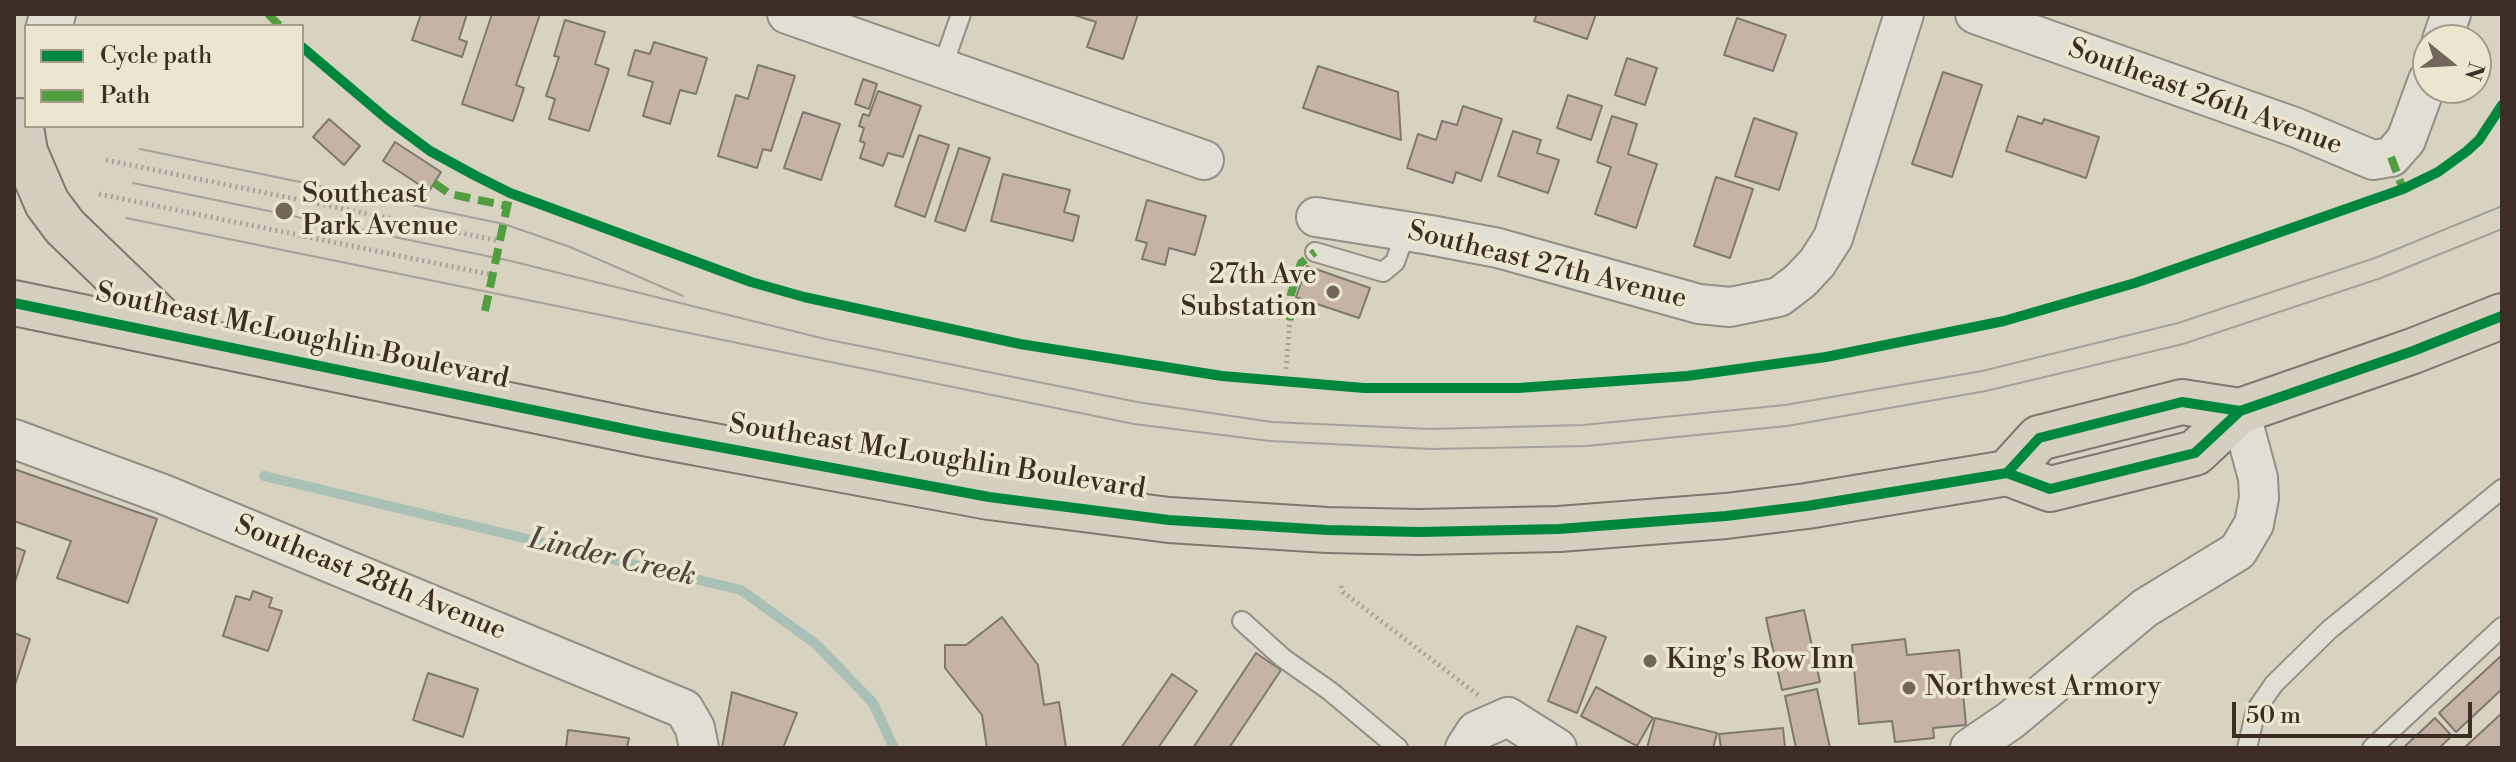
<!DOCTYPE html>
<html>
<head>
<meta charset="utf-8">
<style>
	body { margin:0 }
	#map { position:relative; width:2516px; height:762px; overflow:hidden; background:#d8d2c0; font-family:"Libre Bodoni",serif }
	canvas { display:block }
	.frame { position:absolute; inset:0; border:16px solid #3c2d25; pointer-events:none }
	.legend { position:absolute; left:24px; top:24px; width:280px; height:104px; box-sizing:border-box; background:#ece6cf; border:2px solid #a69c8b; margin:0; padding:10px 14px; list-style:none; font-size:24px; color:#3c2d25 }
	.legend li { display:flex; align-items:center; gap:16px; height:40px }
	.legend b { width:40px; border:2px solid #a69c8b }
	.north { position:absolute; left:2412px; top:24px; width:80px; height:80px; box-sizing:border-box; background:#ece6cf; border:2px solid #a69c8b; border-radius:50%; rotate:108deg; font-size:22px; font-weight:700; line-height:32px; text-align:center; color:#3c2d25 }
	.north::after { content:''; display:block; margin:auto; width:28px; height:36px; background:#73675b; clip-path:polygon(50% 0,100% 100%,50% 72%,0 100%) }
	.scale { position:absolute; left:2232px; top:702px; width:240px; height:36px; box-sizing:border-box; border:4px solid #3c2d25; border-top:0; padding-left:10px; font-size:24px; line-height:28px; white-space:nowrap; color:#3c2d25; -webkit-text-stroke:6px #ece6cf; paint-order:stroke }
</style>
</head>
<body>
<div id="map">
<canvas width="2516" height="762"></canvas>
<div class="frame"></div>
<ul class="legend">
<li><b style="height:10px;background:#00873e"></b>Cycle path</li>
<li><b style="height:10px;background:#529d40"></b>Path</li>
</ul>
<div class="north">N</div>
<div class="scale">50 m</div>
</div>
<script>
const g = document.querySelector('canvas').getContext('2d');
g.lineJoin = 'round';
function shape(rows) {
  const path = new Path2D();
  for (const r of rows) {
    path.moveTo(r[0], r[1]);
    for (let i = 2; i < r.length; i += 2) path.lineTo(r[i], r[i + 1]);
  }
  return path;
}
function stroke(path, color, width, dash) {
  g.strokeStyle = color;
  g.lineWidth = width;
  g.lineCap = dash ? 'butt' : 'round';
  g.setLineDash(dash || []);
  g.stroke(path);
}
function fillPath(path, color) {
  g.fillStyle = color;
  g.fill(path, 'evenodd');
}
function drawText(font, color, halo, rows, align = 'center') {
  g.font = font + ' "Libre Bodoni",serif';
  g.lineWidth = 7;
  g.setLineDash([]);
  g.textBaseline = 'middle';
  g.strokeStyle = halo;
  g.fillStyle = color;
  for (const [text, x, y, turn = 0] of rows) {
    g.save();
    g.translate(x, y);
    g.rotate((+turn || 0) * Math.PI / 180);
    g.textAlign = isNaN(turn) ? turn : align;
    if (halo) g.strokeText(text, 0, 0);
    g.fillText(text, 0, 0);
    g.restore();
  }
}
const stream = shape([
	[264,476,741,590,816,644,873,703,894,748]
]);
const building = shape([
	[421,14,467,14,459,39,467,42,462,57,412,40,421,14],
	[492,14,540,14,516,85,524,88,513,121,462,104,492,14],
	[1071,14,1138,14,1123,59,1087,47,1096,22,1071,14],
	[1537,14,1596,14,1587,39,1534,21,1537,14],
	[1737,18,1786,35,1773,71,1724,55,1737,18],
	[565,20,605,32,595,64,609,69,589,131,549,119,555,99,546,96,559,57,554,56,565,20],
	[654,42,707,58,696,94,680,90,670,124,643,116,653,82,628,75,635,50,650,54,654,42],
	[1627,58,1657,68,1645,105,1615,95,1627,58],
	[758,65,795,76,771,151,763,149,757,168,718,156,736,95,748,99,758,65],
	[1318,66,1398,92,1401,140,1303,108,1318,66],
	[1943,72,1982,85,1952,177,1912,164,1943,72],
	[863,79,877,84,869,109,855,104,863,79],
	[878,91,921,106,903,157,888,153,883,166,860,158,865,143,860,141,864,128,859,126,863,114,869,116,878,91],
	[1568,95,1602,106,1591,140,1557,128,1568,95],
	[1463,106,1502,119,1481,181,1456,172,1453,183,1407,168,1418,134,1436,140,1442,121,1457,125,1463,106],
	[803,112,840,124,821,180,784,168,803,112],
	[1612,116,1637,124,1628,154,1657,164,1636,228,1595,214,1611,167,1597,162,1612,116],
	[2018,116,2042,124,2044,119,2099,137,2086,178,2006,151,2018,116],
	[1754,118,1797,133,1779,190,1735,176,1754,118],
	[329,119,360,146,344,165,313,137,329,119],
	[1513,131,1541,140,1537,153,1559,160,1548,193,1498,176,1513,131],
	[919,135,949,145,925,217,895,206,919,135],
	[395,142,441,172,429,191,383,161,395,142],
	[959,148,990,158,965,231,935,221,959,148],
	[1003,174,1070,190,1064,212,1079,216,1073,241,991,221,1003,174],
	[1716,177,1753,189,1730,258,1694,246,1716,177],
	[1147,200,1206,216,1195,255,1169,248,1165,265,1142,259,1147,243,1136,240,1147,200],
	[1307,266,1370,288,1359,318,1296,297,1307,266],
	[14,469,157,519,128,603,57,578,71,541,14,521,14,469],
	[14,547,25,551,14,585,14,547],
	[253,591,272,598,269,607,282,611,268,651,223,636,236,596,250,600,253,591],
	[1804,610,1820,682,1782,690,1766,618,1804,610],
	[1002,617,1038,665,1044,705,1059,702,1066,748,987,748,982,715,945,668,945,645,966,645,1002,617],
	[1577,626,1606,637,1577,713,1548,701,1577,626],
	[14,633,30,639,14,688,14,633],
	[1905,639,1907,655,1959,650,1966,725,1933,728,1934,738,1895,742,1892,721,1859,724,1852,645,1905,639],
	[1256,653,1281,670,1229,748,1193,748,1256,653],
	[2502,655,2502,689,2456,732,2439,713,2502,655],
	[428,673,478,689,463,737,413,720,428,673],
	[1172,674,1197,691,1158,748,1121,748,1172,674],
	[1596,687,1653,718,1637,746,1581,716,1596,687],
	[1817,689,1830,748,1796,748,1785,696,1817,689],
	[732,692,797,713,783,748,722,748,732,692],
	[2502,713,2502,748,2464,748,2502,713],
	[1655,718,1717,733,1713,748,1647,748,1655,718],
	[2435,718,2452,736,2439,748,2403,748,2435,718],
	[1783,728,1785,748,1721,748,1719,734,1783,728],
	[568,730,629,738,627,748,566,748,568,730]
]);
const path = shape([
	[106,160,500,241],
	[99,194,493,275],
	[1286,369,1290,320],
	[1341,586,1343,592,1478,695]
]);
const service = shape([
	[942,68,961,14],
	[1315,252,1383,272,1395,262,1406,231],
	[1242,621,1283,658,1330,691,1398,748],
	[2247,748,2256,710,2274,684,2329,630,2502,489],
	[2372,748,2502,627]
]);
const minor = shape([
	[787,14,1204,160],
	[1975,14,2297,128,2373,160,2391,157,2406,140,2428,80],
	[2442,40,2451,14],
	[1316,217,1430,235,1498,248,1699,304,1730,307,1779,297,1800,281,1817,263,1833,238,1904,14],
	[14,439,163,494,684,709,695,728,699,748],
	[1465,748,1476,731,1508,717,1557,748],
	[1970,748,2011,720,2145,608,2238,551,2254,524,2259,498,2258,478,2240,411]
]);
const tertiary = shape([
	[49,26,53,14]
]);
const primary = shape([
	[20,121,25,152,47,203,65,227,177,335],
	[14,303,649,434,989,497,1169,520,1327,530,1419,532,1559,529,1726,516,1807,506,2007,473,2050,489,2195,453,2240,411,2413,351,2502,316],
	[2007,473,2039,438,2182,402,2240,411]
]);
const tram = shape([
	[140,149,504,224,570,247,683,296],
	[133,183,511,261,825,339,1137,402,1272,422,1431,429,1583,425,1785,405,1982,371,2178,323,2375,258,2502,206],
	[126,218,1134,424,1270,441,1431,449,1587,446,1787,426,1986,391,2183,344,2381,278,2502,229]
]);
const quiet = shape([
	[268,14,280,26],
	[2391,157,2403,189],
	[434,183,450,194,507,206],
	[485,311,510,193],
	[1290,320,1291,294,1301,263,1315,252]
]);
const cycleway = shape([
	[302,47,387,119,430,151,476,176,510,193,751,282,804,297,1020,344,1222,376,1364,388,1518,388,1687,376,1826,357,2004,321,2135,283,2403,189,2438,172,2467,151,2479,140,2502,105],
	[14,303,649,434,989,497,1169,520,1327,530,1419,532,1559,529,1726,516,1807,506,2007,473,2050,489,2195,453,2240,411,2413,351,2502,316],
	[2007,473,2039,438,2182,402,2240,411]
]);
const markers = [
	[284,211,10,"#73675b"],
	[1333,292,8,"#73675b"],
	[1650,661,8,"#73675b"],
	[1909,688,8,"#73675b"]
];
const streetNames = [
	["Southeast 26th Avenue",2205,98,20],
	["Southeast 27th Avenue",1547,266,14],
	["Southeast McLoughlin Boulevard",302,337,12],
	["Southeast McLoughlin Boulevard",937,458,9],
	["Southeast 28th Avenue",370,579,22]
];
const poiNames = [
	["Southeast",302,195],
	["Park Avenue",302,227],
	["27th Ave",1317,276,"right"],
	["Substation",1317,308,"right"],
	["King's Row Inn",1666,661],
	["Northwest Armory",1925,688]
];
const waterNames = [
	["Linder Creek",612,559,13]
];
stroke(stream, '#a9c0b7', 10);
fillPath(building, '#c5b4a5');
stroke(building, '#7e786f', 2);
stroke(service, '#948f84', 22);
stroke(minor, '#948f84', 42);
stroke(tertiary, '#948f84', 48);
stroke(primary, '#7e786f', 48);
stroke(path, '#a6a29b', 5, [2, 4]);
stroke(service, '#e1ded4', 18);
stroke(minor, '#e1ded4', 38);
stroke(tertiary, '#e1ded4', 44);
stroke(primary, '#d5cfc0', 44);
stroke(tram, '#a6a29b', 2);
stroke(quiet, '#529d40', 8, [16, 8]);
stroke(cycleway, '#00873e', 10);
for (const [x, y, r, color] of markers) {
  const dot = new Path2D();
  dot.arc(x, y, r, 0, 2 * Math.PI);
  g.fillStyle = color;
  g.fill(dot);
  stroke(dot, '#ece6cf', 3);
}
drawText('28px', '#3c2d25', '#ece6cf', streetNames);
drawText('28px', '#3c2d25', '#ece6cf', poiNames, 'left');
drawText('italic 30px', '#4e4941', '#ece6cf', waterNames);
</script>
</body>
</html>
